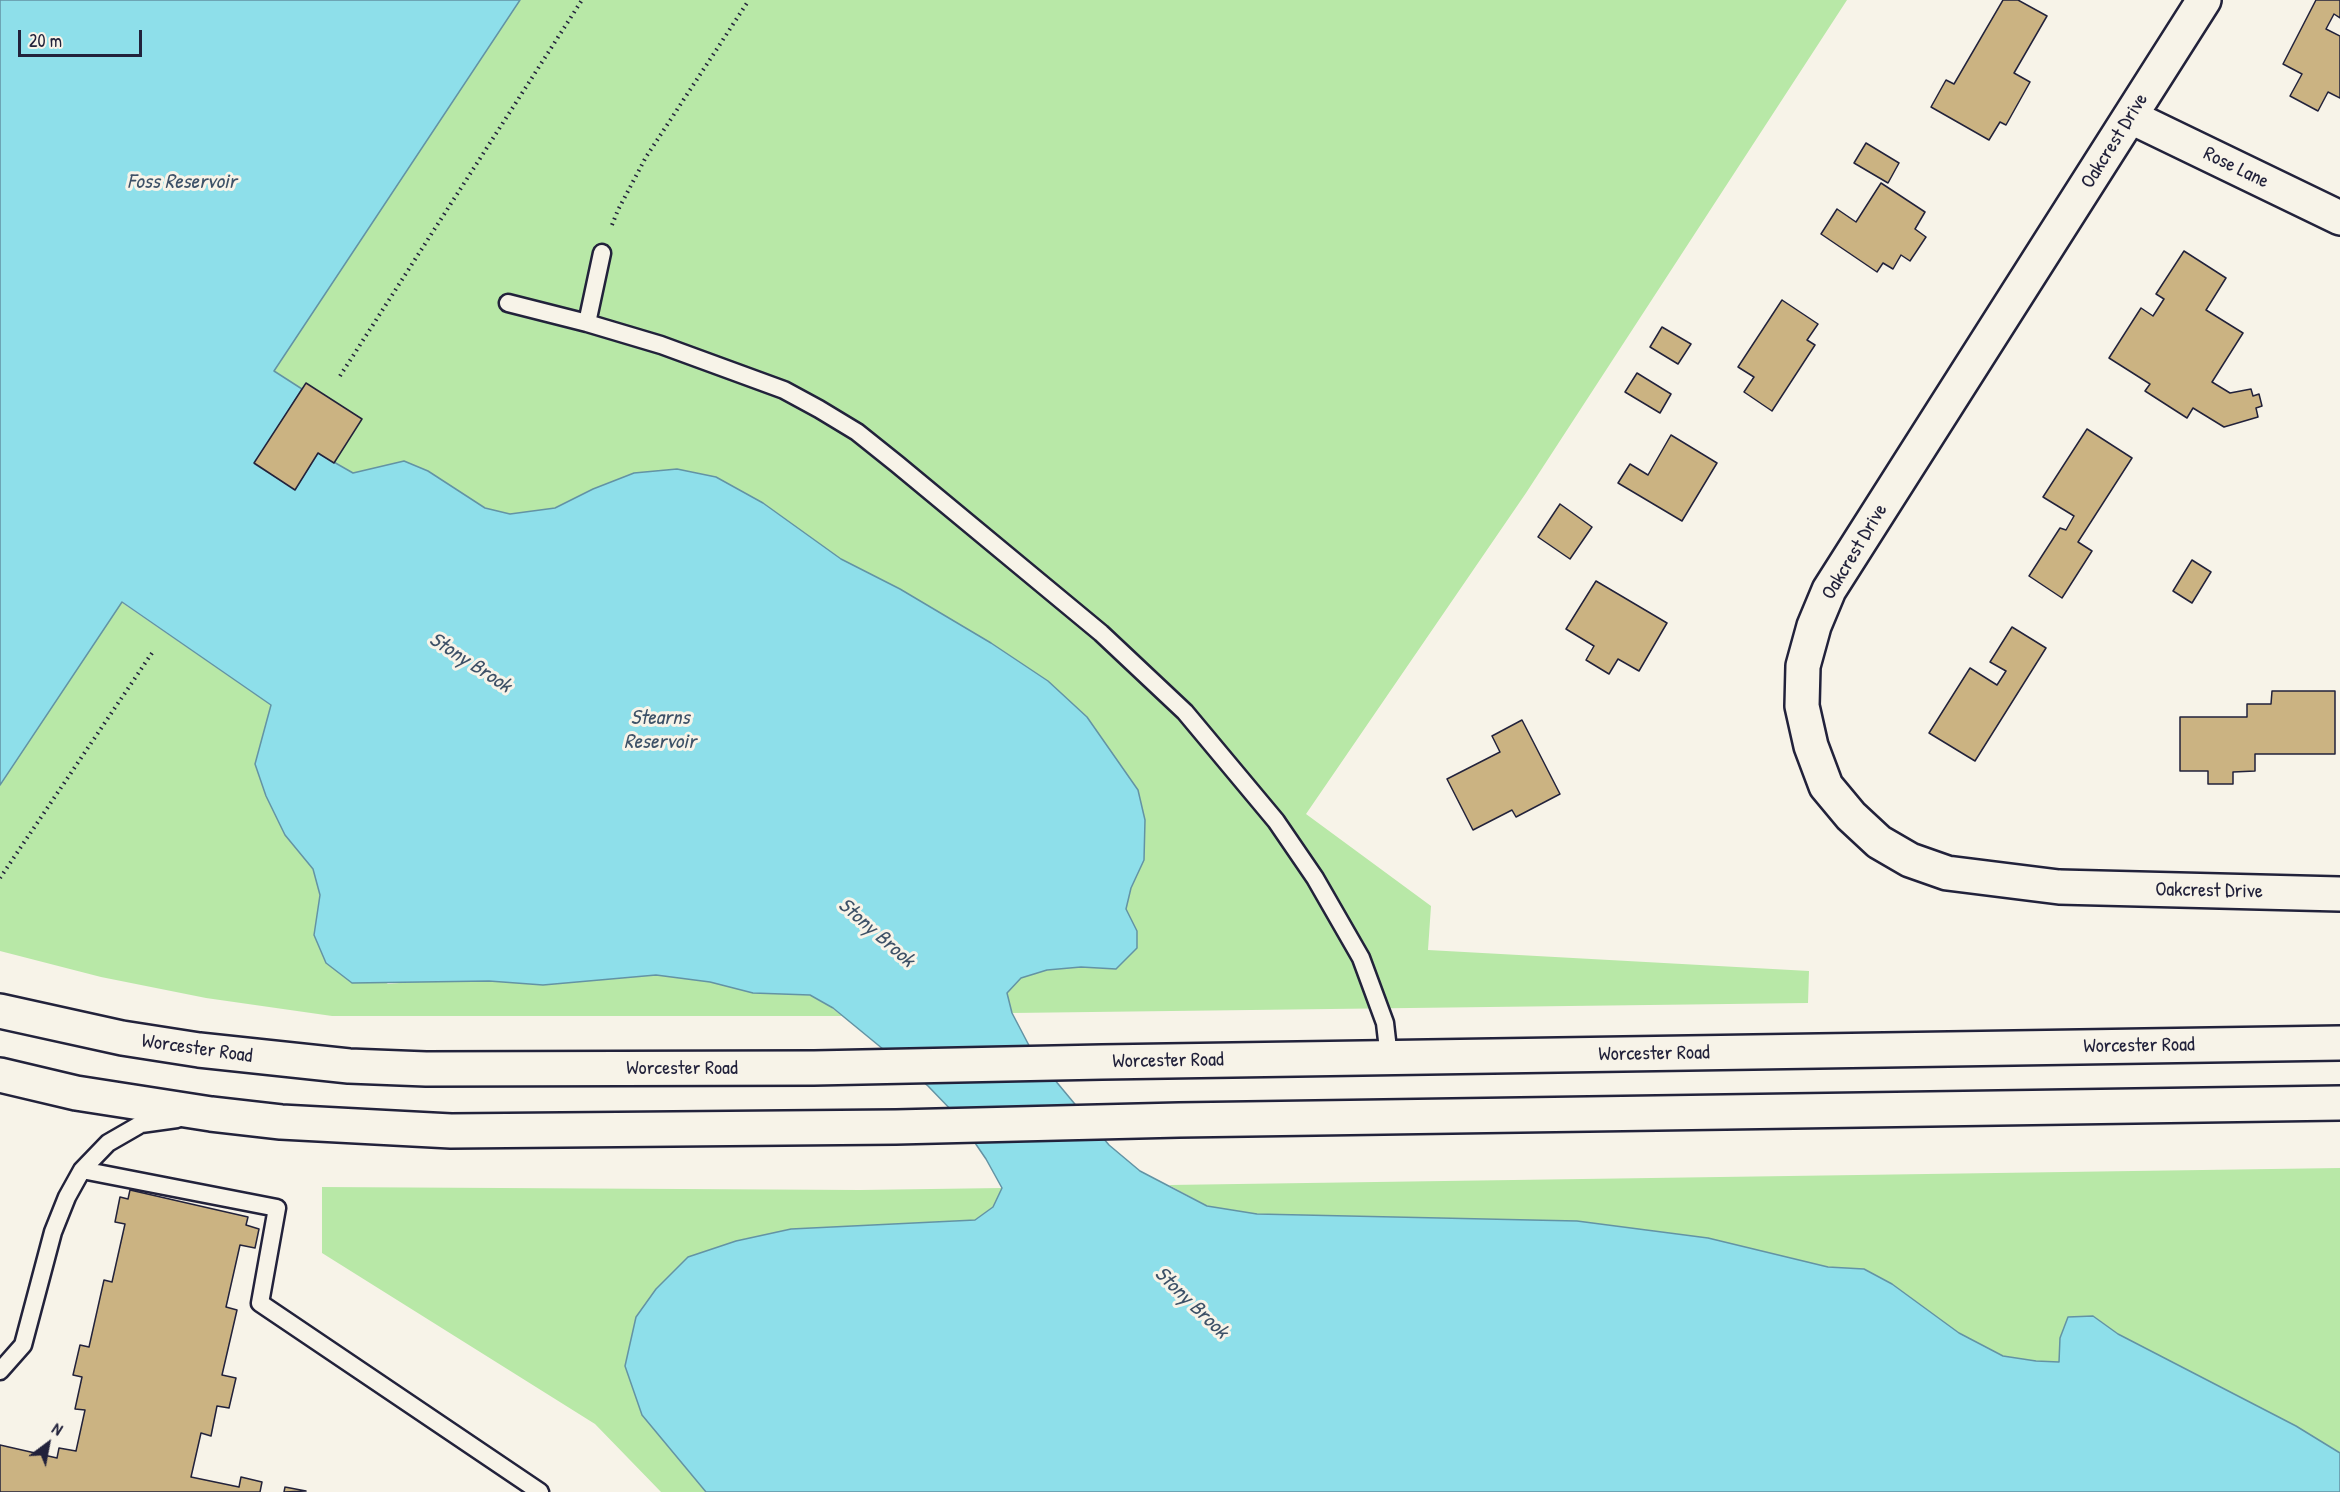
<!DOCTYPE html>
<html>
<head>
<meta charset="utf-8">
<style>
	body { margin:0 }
	#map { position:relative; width:2340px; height:1492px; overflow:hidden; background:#f7f3e8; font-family:"Patrick Hand",sans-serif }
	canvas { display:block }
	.north { position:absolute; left:18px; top:1414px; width:60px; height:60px; -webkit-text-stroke:4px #f7f3e8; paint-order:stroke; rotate:32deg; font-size:16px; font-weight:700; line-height:24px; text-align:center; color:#22223b }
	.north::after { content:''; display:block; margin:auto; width:21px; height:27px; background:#22223b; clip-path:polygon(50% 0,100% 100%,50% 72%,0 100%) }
	.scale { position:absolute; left:18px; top:30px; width:124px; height:27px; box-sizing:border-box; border:3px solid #22223b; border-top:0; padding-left:8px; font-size:18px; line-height:21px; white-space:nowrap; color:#22223b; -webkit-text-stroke:4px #f7f3e8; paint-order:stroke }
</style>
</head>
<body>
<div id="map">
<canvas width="2340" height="1492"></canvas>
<div class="north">N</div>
<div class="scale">20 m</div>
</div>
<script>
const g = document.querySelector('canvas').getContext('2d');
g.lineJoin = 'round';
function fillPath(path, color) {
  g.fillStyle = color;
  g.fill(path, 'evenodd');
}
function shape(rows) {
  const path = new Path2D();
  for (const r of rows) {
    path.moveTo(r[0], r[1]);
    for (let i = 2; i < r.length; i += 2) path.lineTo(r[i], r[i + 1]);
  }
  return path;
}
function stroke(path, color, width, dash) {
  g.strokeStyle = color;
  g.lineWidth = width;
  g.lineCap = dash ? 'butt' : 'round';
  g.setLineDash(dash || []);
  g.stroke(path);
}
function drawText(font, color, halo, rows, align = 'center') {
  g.font = font + ' "Patrick Hand",sans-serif';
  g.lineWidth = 6;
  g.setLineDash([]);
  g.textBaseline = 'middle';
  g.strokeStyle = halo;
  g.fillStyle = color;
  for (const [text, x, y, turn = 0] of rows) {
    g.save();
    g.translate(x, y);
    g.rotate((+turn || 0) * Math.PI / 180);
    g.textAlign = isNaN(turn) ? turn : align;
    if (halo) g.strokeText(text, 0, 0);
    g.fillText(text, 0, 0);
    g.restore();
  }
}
const green = shape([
	[520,0,1847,0,1526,493,1306,814,1431,906,1428,950,1809,971,1808,1003,1012,1013,1007,993,1021,978,1047,970,1081,967,1116,969,1137,931,1126,909,1131,888,1144,860,1138,790,1087,717,1048,681,991,643,900,589,841,559,763,503,716,477,634,473,593,489,555,508,510,514,485,508,428,471,404,461,353,473,318,454,295,490,254,463,274,371],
	[121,602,271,705,255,764,266,796,285,835,313,869,320,895,314,935,388,984,436,980,489,981,543,985,656,975,710,982,753,993,811,995,823,1001,842,1016,332,1016,206,998,101,977,0,951,0,785],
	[2340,1168,2340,1453,2296,1426,2118,1334,2093,1316,2060,1338,2059,1362,2036,1361,2003,1356,1959,1333,1892,1284,1864,1269,1828,1267,1708,1238,1577,1221,1257,1214,1207,1206,1169,1185],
	[322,1187,860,1190,1002,1188,993,1207,975,1220,791,1229,736,1241,688,1257,656,1289,636,1317,642,1415,706,1492,661,1492,595,1424,322,1253]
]);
const water = shape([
	[0,0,520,0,274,371,302,389,255,464,295,489,318,453,353,473,404,461,428,471,485,508,510,514,555,508,593,489,634,473,677,469,716,477,763,503,841,559,900,589,991,643,1048,681,1087,717,1138,790,1145,820,1144,860,1131,888,1126,909,1137,931,1137,948,1116,969,1081,967,1047,970,1021,978,1007,993,1012,1013,1034,1055,1109,1145,1140,1171,1207,1206,1257,1214,1577,1221,1708,1238,1828,1267,1864,1269,1892,1284,1959,1333,2003,1356,2036,1361,2059,1362,2060,1338,2068,1317,2093,1316,2118,1334,2296,1426,2340,1453,2340,1492,706,1492,642,1415,625,1366,636,1317,656,1289,688,1257,736,1241,791,1229,975,1220,993,1207,1002,1188,986,1159,956,1115,928,1086,833,1008,810,995,753,993,710,982,656,975,543,985,489,981,352,983,326,963,314,935,320,895,313,869,285,835,266,796,255,764,271,705,122,602,0,785,0,0]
]);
const building = shape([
	[2003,0,2018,0,2047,16,2014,73,2030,82,2006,125,2000,122,1989,140,1931,107,1946,80,1954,84,2003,0],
	[2316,0,2340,0,2340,18,2334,14,2326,29,2340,36,2340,98,2328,92,2318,111,2290,96,2302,74,2283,64,2316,0],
	[1866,143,1899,163,1888,183,1854,163,1866,143],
	[1881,183,1925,212,1915,229,1926,237,1910,261,1901,255,1893,269,1883,263,1877,272,1821,234,1837,209,1856,222,1881,183],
	[2184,251,2226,278,2206,310,2243,333,2212,382,2230,393,2251,389,2253,396,2259,394,2262,406,2256,408,2258,417,2224,427,2193,408,2187,418,2145,391,2150,384,2109,358,2141,308,2153,316,2164,299,2156,294,2184,251],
	[1782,300,1818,324,1807,340,1815,345,1772,411,1744,392,1754,377,1738,367,1782,300],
	[1662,327,1691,344,1678,364,1650,347,1662,327],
	[1637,373,1671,394,1660,413,1625,392,1637,373],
	[306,383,362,419,334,463,318,453,295,490,254,463,306,383],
	[2087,429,2132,458,2078,542,2092,551,2062,598,2029,576,2060,528,2066,530,2074,516,2043,497,2087,429],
	[1671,435,1717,463,1682,521,1618,483,1630,464,1648,475,1671,435],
	[1560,504,1592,527,1570,559,1538,537,1560,504],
	[2192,560,2211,572,2192,603,2173,591,2192,560],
	[1596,581,1667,623,1639,671,1618,659,1609,674,1586,660,1594,646,1566,629,1596,581],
	[2012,627,2046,648,1975,761,1929,733,1970,668,1997,685,2006,671,1990,662,2012,627],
	[2272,691,2335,691,2335,754,2255,754,2255,771,2233,772,2233,784,2208,784,2208,771,2180,771,2180,717,2247,717,2247,704,2271,704,2272,691],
	[1522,720,1560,794,1516,817,1512,810,1473,830,1447,779,1500,752,1492,736,1522,720],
	[130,1190,248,1217,246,1225,259,1229,255,1248,240,1245,226,1307,237,1310,222,1375,236,1378,229,1408,217,1406,211,1436,201,1433,191,1477,239,1487,241,1477,262,1482,260,1492,0,1492,0,1445,57,1458,59,1448,76,1451,85,1410,75,1409,82,1377,73,1375,80,1345,89,1347,104,1280,112,1282,125,1224,115,1222,120,1197,128,1199,130,1190],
	[285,1487,306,1491,284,1492,285,1487]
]);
const path = shape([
	[612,225,618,210,646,157,749,0],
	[340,376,582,0],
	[0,878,154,650]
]);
const lane = shape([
	[508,303,587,323,661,345,784,390,819,409,857,432,897,464,1101,633,1185,712,1276,821,1315,878,1361,958,1385,1023,1389,1058],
	[587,323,602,253],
	[82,1170,277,1208,260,1303,540,1492],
	[0,1371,23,1345,53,1232,67,1197,82,1170,108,1143,141,1124,177,1119]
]);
const street = shape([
	[2204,0,1829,590,1814,626,1803,666,1802,706,1811,746,1826,786,1851,816,1879,842,1910,860,1947,873,2059,887,2340,894],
	[2131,117,2340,218]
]);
const highway = shape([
	[0,1011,122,1038,199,1050,349,1066,426,1069,814,1068,1102,1062,2340,1043],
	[0,1075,76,1093,211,1114,281,1122,451,1131,896,1127,1179,1120,2340,1103]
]);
const streetNames = [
	["Oakcrest Drive",2115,141,-58],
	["Rose Lane",2236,168,26],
	["Oakcrest Drive",1855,552,-59],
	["Oakcrest Drive",2209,891,1],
	["Worcester Road",2139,1046,-1],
	["Worcester Road",197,1049,8],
	["Worcester Road",1654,1054,-1],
	["Worcester Road",1168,1061,-1],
	["Worcester Road",682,1069]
];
const waterNames = [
	["Foss Reservoir",182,182],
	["Stony Brook",470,663,33],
	["Stearns",660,718],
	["Reservoir",660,742],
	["Stony Brook",876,933,41],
	["Stony Brook",1191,1303,44]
];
fillPath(green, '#b8e8a7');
fillPath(water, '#8edfea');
stroke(water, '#6393a4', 1.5);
fillPath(building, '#cbb382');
stroke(building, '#22223b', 1.5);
stroke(lane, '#22223b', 21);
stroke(street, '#22223b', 38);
stroke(highway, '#22223b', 38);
stroke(path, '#22223b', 4, [1.5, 4.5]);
stroke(lane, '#f7f3e8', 16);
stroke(street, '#f7f3e8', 33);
stroke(highway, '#f7f3e8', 33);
drawText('20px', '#22223b', '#f7f3e8', streetNames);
drawText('italic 21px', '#3d5167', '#f7f3e8', waterNames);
</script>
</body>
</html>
